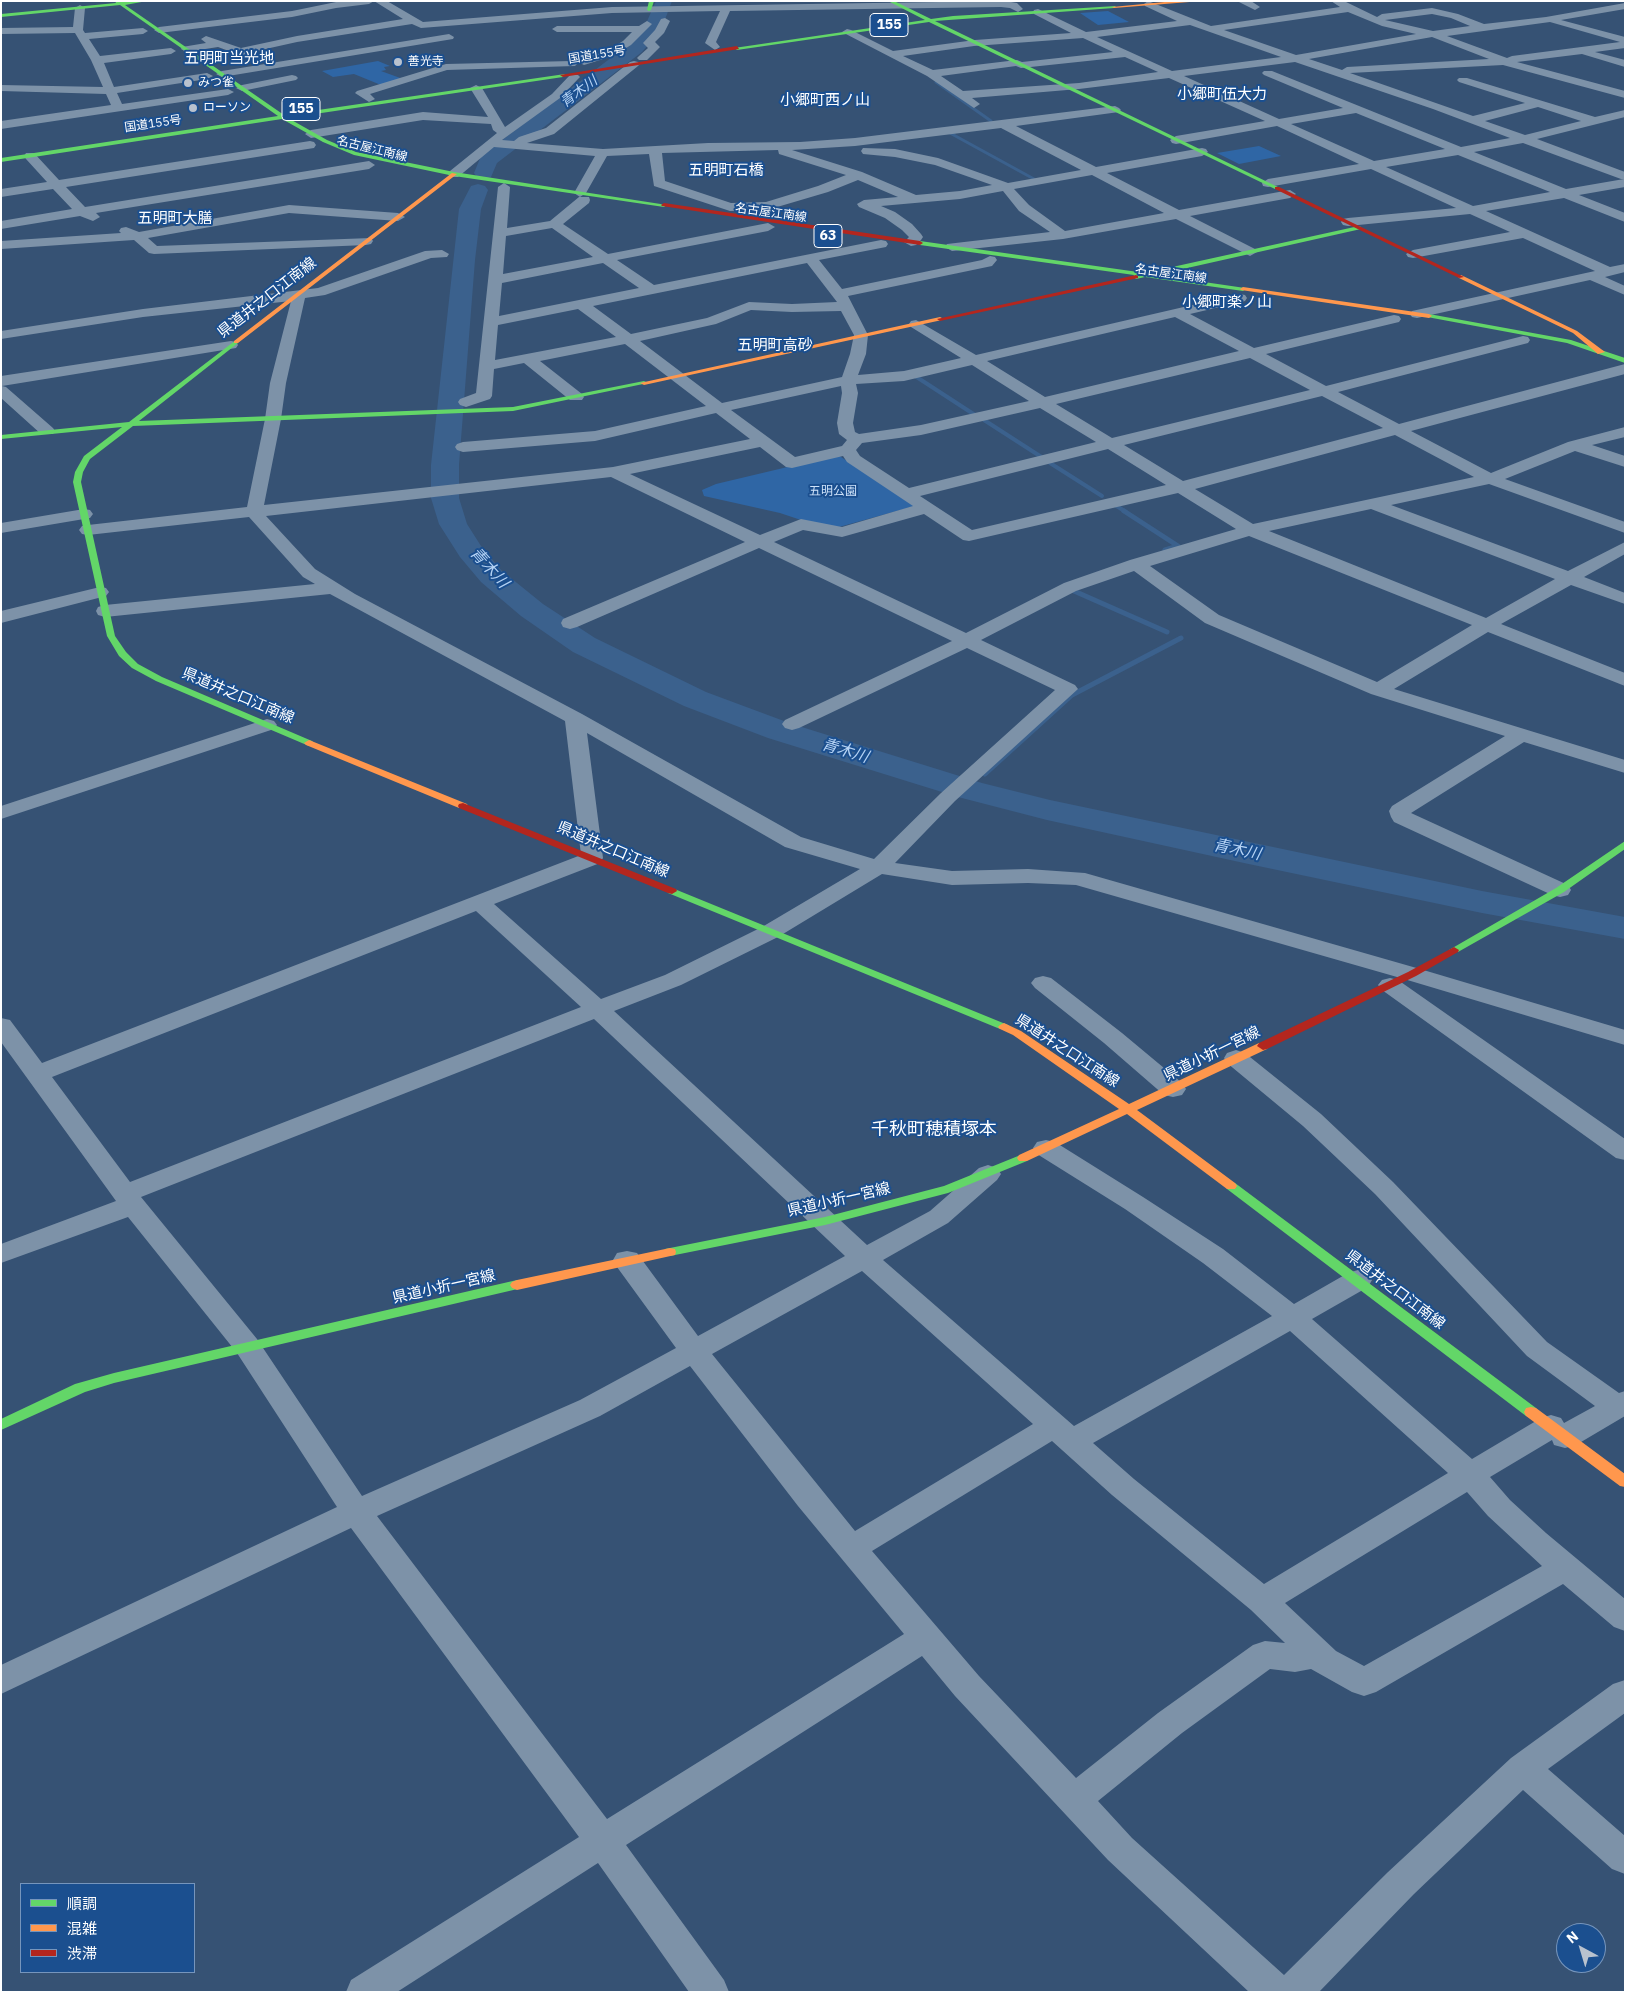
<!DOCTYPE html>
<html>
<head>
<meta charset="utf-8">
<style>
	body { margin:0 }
	#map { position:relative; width:1626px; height:1993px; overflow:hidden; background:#365274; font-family:"IBM Plex Sans","Noto Sans JP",sans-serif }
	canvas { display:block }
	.frame { position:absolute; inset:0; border:2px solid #fff; pointer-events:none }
	.legend { position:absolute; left:20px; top:1883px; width:175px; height:90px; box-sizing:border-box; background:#1b4f8f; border:1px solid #7695bc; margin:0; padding:6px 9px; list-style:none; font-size:15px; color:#fff }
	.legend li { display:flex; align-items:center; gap:10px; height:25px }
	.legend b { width:25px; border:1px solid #7695bc }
	.north { position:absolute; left:1556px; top:1923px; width:50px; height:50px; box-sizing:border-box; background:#1b4f8f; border:1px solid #7695bc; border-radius:50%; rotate:321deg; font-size:14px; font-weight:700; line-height:20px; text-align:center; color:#fff }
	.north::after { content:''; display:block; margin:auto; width:18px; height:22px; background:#b9c2ce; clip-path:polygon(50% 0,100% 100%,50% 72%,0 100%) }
</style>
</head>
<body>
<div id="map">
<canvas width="1626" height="1993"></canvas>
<div class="frame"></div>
<ul class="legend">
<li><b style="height:6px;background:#63d668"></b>順調</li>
<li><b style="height:6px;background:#ff974d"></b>混雑</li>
<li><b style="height:6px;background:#b3261e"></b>渋滞</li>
</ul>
<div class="north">N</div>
</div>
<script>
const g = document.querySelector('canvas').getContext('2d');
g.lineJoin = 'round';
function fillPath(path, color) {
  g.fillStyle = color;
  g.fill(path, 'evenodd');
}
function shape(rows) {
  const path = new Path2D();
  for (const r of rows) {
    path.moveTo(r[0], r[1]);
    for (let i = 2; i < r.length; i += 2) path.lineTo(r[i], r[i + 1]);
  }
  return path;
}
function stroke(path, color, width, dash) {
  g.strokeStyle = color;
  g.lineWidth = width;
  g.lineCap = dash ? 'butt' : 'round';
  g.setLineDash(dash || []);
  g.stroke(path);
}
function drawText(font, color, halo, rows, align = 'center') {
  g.font = font + ' "IBM Plex Sans","Noto Sans JP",sans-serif';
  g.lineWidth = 4;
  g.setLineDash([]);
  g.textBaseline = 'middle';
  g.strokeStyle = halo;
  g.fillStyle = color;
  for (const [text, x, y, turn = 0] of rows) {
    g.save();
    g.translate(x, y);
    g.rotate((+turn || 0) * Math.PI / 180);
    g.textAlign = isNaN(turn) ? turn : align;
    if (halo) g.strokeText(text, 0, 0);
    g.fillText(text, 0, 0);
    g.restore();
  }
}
const green = shape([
	[1108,11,1129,22,1098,25,1080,13],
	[378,61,390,66,384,67,386,70,381,71,403,79,381,85,354,74,333,77,322,71],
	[1259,146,1281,156,1239,164,1217,153],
	[838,455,915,506,839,527,804,521,780,513,704,496,702,490,716,484]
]);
const streamFar2 = shape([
	[936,82,991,121],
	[955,132,950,133,1034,179]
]);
const streamFar1 = shape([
	[920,375,915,376,975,415],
	[984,420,1043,458],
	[1050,463,1102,496],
	[1115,505,1126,512]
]);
const stream = shape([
	[1124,511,1178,546,1165,550],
	[1074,591,1167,632],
	[985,774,1072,695,1181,638]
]);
const river = shape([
	[656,1,672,1,661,30,642,52,497,163,491,177,484,179,477,177,474,173,481,156,628,45,644,28,656,1],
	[478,184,485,186,488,190,481,209,475,260,459,465,459,498,467,524,481,546,501,570,543,604,595,638,706,692,792,724,982,783,1050,800,1482,891,1625,917,1625,939,1482,913,1244,863,1047,820,958,797,768,738,684,706,573,652,521,616,481,582,460,557,439,524,431,498,431,465,459,209,471,186,478,184]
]);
const street = shape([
	[341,1,374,1,369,4,336,8,292,17,159,33,154,30,159,27,292,11,341,1],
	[374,1,387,1,423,22,612,7,1005,1,1017,3,1023,9,1018,12,1010,8,1001,7,730,11,716,42,720,47,715,50,705,43,720,11,612,13,421,28,412,24,297,42,252,52,262,58,256,61,218,47,186,52,181,49,182,47,206,43,201,39,206,36,241,48,297,36,403,19,374,1],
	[1148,1,1211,26,1340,7,1331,1,1344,1,1377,17,1382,14,1432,8,1458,14,1484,24,1546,17,1625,3,1625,9,1561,20,1625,37,1625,48,1595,52,1625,60,1625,67,1582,54,1517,62,1625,91,1625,98,1503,65,1350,73,1473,116,1525,103,1459,82,1457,80,1459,78,1467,78,1595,117,1625,110,1625,117,1537,139,1625,172,1625,187,1579,195,1625,213,1625,222,1564,198,1486,211,1610,267,1625,264,1625,272,1605,277,1625,286,1625,295,1590,280,1417,318,1412,317,1410,314,1412,311,1595,271,1523,238,1413,258,1408,257,1406,254,1413,250,1510,232,1470,214,1348,226,1343,225,1341,222,1343,219,1348,218,1456,208,1371,169,1268,187,1263,186,1262,183,1268,179,1359,164,1277,126,1176,144,1172,143,1170,140,1176,136,1265,121,1169,78,1079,89,972,98,980,104,974,108,927,76,842,32,847,29,851,30,893,51,975,40,1071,33,1034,14,1033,12,1034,10,1038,9,1086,32,1177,21,1145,6,1144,4,1148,1],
	[1348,12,1382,26,1416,34,1296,55,1224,30,1348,12],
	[1432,14,1451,18,1470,26,1433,31,1385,20,1432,14],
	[1550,22,1620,42,1512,56,1507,58,1447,36,1550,22],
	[1190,25,1281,57,1172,71,1097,37,1190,25],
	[1432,37,1489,59,1347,67,1342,70,1309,59,1432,37],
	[1083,38,1113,52,1022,62,1017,60,933,70,903,56,974,46,1083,38],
	[1125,57,1158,72,1079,83,963,91,941,76,1016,66,1021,68,1125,57],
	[1295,62,1433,109,1510,138,1461,147,1272,71,1264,71,1262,73,1264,75,1343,108,1279,119,1184,76,1295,62],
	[1538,107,1581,121,1525,135,1485,121,1538,107],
	[1356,113,1445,149,1374,161,1291,124,1356,113],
	[1523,143,1621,179,1624,179,1566,189,1474,152,1523,143],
	[1458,155,1550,192,1473,206,1386,167,1458,155],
	[1237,1,1251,1,1260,7,1255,10,1237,1],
	[80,5,85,8,83,30,85,33,143,28,148,31,143,34,89,39,100,56,171,48,176,51,171,54,104,63,114,87,207,73,213,76,207,79,117,93,122,104,228,89,234,92,228,95,1,129,1,121,111,105,106,94,1,91,1,85,103,87,91,60,75,33,1,34,1,28,73,27,75,8,80,5],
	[665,18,670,21,664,33,655,42,660,47,647,60,639,60,637,58,639,56,648,48,643,43,655,30,661,19,665,18],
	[647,21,652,24,631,45,613,56,584,65,578,62,581,58,605,52,623,41,632,32,557,32,552,29,557,26,639,26,647,21],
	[449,34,454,37,453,39,222,77,216,74,222,71,449,34],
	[571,61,575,62,577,64,575,66,447,70,370,94,375,99,369,102,355,93,357,91,446,64,571,61],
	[634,61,638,62,640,64,638,66,554,134,527,143,603,149,708,143,800,142,855,138,1115,106,1119,108,1121,110,1119,112,1016,126,1096,167,1202,148,1206,149,1208,152,1202,156,1107,173,1179,210,1290,190,1296,194,1290,198,1190,216,1255,249,1257,252,1250,256,1176,219,1063,239,952,251,945,247,947,244,1050,232,1019,211,1003,191,960,199,881,206,895,212,912,224,921,234,923,237,921,240,916,245,911,246,904,242,909,237,902,230,885,218,859,207,857,204,864,200,898,197,858,180,828,192,767,210,730,211,654,186,649,154,607,156,586,193,580,197,574,193,595,156,494,147,458,177,450,177,448,174,450,171,497,133,493,130,491,124,423,120,311,138,305,134,311,130,423,112,488,117,470,88,476,85,482,88,505,127,552,94,570,75,578,75,580,77,578,79,560,98,502,140,514,141,519,137,546,128,630,62,634,61],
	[1001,128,1081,170,1008,183,938,158,895,149,863,148,861,151,863,154,895,157,935,165,992,185,960,191,916,195,862,172,792,150,855,146,1001,128],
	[778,150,779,154,846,175,818,186,766,202,731,203,665,181,662,153,778,150],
	[1092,175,1164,213,1065,231,1029,205,1014,189,1092,175],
	[292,75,296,76,298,78,296,80,242,91,236,88,242,85,292,75],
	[310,141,314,142,316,145,314,148,66,187,85,207,369,161,375,165,369,169,96,213,100,217,93,221,80,216,1,229,1,221,72,209,53,189,1,197,1,189,47,182,26,159,24,156,26,153,34,153,59,180,310,141],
	[504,183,510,187,507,228,550,221,579,197,589,197,590,200,589,203,563,224,608,254,768,223,775,227,768,231,617,260,654,285,881,240,886,241,888,244,886,247,819,260,842,289,982,260,990,256,995,257,997,260,992,266,848,296,868,335,866,354,858,375,904,371,961,358,911,327,909,324,911,321,916,320,976,355,1240,294,1245,295,1247,298,1245,301,1190,314,1254,348,1394,315,1399,316,1401,319,1399,322,1266,354,1326,386,1523,336,1528,337,1530,340,1528,343,1338,392,1399,424,1625,364,1625,374,1411,431,1491,473,1568,442,1625,427,1625,437,1592,445,1625,456,1625,467,1575,451,1505,479,1625,522,1625,533,1489,484,1391,505,1568,571,1625,542,1625,554,1584,577,1625,593,1625,604,1571,585,1501,624,1625,673,1625,686,1488,632,1394,689,1625,760,1625,773,1524,742,1411,813,1568,885,1571,890,1568,895,1560,897,1552,895,1394,822,1391,817,1389,811,1392,806,1505,736,1371,694,1205,623,1134,571,1076,591,981,640,1075,685,1078,689,955,801,895,863,952,871,1028,869,1085,873,1420,969,1625,1030,1625,1045,1404,979,1076,885,1028,883,952,885,882,874,778,937,681,985,614,1011,867,1245,930,1211,979,1168,988,1165,997,1168,1001,1174,997,1180,948,1223,883,1260,1074,1426,1272,1316,1203,1263,1125,1209,1037,1154,1033,1148,1037,1142,1046,1140,1055,1142,1143,1197,1223,1249,1294,1304,1348,1273,1358,1270,1368,1273,1372,1280,1368,1287,1312,1319,1472,1459,1541,1418,1551,1415,1561,1418,1564,1423,1595,1406,1527,1356,1375,1194,1303,1126,1227,1063,1224,1058,1227,1053,1236,1050,1245,1053,1321,1114,1393,1182,1547,1342,1619,1393,1625,1391,1625,1416,1576,1445,1565,1448,1554,1445,1552,1440,1490,1477,1510,1500,1546,1533,1625,1599,1625,1631,1614,1627,1563,1584,1376,1692,1364,1696,1352,1692,1311,1669,1295,1672,1270,1669,1182,1733,1098,1801,1132,1838,1284,1975,1388,1872,1511,1758,1613,1684,1625,1680,1625,1713,1548,1769,1625,1836,1625,1874,1612,1869,1523,1790,1414,1894,1319,1992,1249,1992,1108,1860,955,1696,922,1656,626,1845,724,1980,729,1992,689,1992,598,1863,397,1992,346,1992,351,1980,579,1837,351,1528,1,1694,1,1665,337,1507,237,1353,128,1217,1,1263,1,1244,116,1201,1,1042,1,1018,10,1020,42,1063,581,855,565,721,330,594,105,617,98,615,96,611,98,607,105,605,315,584,303,577,249,517,88,535,82,534,79,530,82,526,88,525,247,507,265,419,270,383,291,301,143,317,1,339,1,331,143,309,318,288,425,251,442,250,449,254,447,257,431,258,325,295,305,298,286,383,281,419,264,505,613,467,750,439,716,413,595,441,463,452,457,450,455,447,457,444,463,442,595,431,706,406,625,344,540,361,582,394,584,397,582,400,570,400,524,363,494,369,492,396,490,399,466,407,460,405,458,402,460,399,476,393,498,187,504,183],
	[552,228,593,257,503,274,506,236,552,228],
	[603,263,639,288,499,316,502,283,603,263],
	[807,263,837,302,792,304,749,302,707,318,631,334,593,306,807,263],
	[578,309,616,337,495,360,498,325,578,309],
	[751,310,792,312,841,311,854,335,850,354,842,377,722,403,640,341,716,324,751,310],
	[1175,317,1239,351,1045,397,987,361,1175,317],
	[1250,358,1310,390,1112,438,1056,404,1250,358],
	[972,365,1029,401,921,425,859,434,855,432,853,423,858,393,856,384,904,381,972,365],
	[841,386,842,393,837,423,839,434,847,440,842,446,795,457,731,410,841,386],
	[1322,396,1383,428,1183,481,1124,445,1322,396],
	[1040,408,1096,442,909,488,860,456,856,450,862,443,921,435,1040,408],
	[1395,435,1474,477,1253,524,1195,489,1395,435],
	[760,447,786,467,792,468,843,456,847,462,913,506,842,527,801,519,760,535,630,474,760,447],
	[1108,449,1166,485,972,530,920,496,1108,449],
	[611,477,745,542,563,619,561,623,563,627,570,629,577,627,759,548,952,641,785,720,782,724,785,728,792,730,799,728,967,648,1055,690,941,793,874,859,801,837,582,714,355,594,315,569,266,516,611,477],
	[1178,493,1236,529,1130,560,1064,583,966,633,774,542,803,530,842,537,924,514,963,540,969,541,1178,493],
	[1371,509,1555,579,1486,618,1269,531,1371,509],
	[1249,536,1472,625,1377,682,1219,615,1150,566,1249,536],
	[587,733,785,847,860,869,762,927,665,975,601,999,494,904,600,863,603,858,587,733],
	[476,911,581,1007,130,1182,52,1077,476,911],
	[594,1019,845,1256,698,1336,637,1253,627,1251,617,1253,613,1260,617,1267,676,1348,580,1400,362,1496,257,1339,141,1197,594,1019],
	[862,1271,1033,1424,855,1531,712,1354,862,1271],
	[1290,1331,1448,1473,1264,1584,1134,1479,1093,1443,1290,1331],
	[690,1366,798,1506,904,1634,607,1819,377,1516,600,1416,690,1366],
	[1052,1441,1112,1495,1251,1610,1285,1643,1265,1641,1253,1645,1158,1713,1076,1778,979,1676,872,1551,1052,1441],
	[1467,1492,1488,1516,1542,1566,1364,1666,1336,1651,1285,1603,1467,1492],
	[289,205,398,213,405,217,398,221,289,213,148,238,157,246,371,238,373,241,371,244,366,245,154,254,149,253,134,240,1,249,1,241,121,233,119,231,121,228,126,227,139,232,289,205],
	[231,341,236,342,238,345,236,348,2,386,6,387,53,428,55,431,53,434,41,434,1,398,1,376,231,341],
	[84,509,90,510,93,514,90,518,1,533,1,523,84,509],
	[100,587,106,588,109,592,106,596,1,623,1,611,100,587],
	[267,719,274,721,277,725,274,729,1,819,1,806,267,719],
	[1043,976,1051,978,1122,1033,1182,1083,1186,1089,1182,1095,1173,1097,1164,1095,1104,1043,1035,988,1031,983,1035,978,1043,976],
	[1390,978,1398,980,1625,1139,1625,1160,1616,1158,1382,990,1378,985,1382,980,1390,978]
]);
const fast = shape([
	[115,1,147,1,125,5,284,115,565,74,563,77,288,118,327,140,356,152,454,172,667,205,664,207,454,176,354,155,323,142,282,119,1,162,1,158,278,116,120,5,1,17,1,14,116,3,115,1],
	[649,1,654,1,651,10,649,11,647,10,649,1],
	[888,1,894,1,931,19,953,16,1116,6,1114,8,935,21,1280,188,1275,189,929,22,737,50,734,48,925,20,888,1],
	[1359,226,1361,227,1361,229,1156,275,1245,288,1246,289,1243,291,1145,277,1136,279,1133,277,1134,275,920,245,917,243,920,241,1145,273,1359,226],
	[1429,314,1571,340,1625,358,1625,363,1567,343,1427,317,1426,316,1429,314],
	[236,340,238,341,238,343,139,421,513,407,644,381,648,383,513,411,133,426,90,459,83,472,81,482,115,636,126,652,138,664,162,677,312,741,314,743,309,746,156,681,132,668,119,656,107,636,73,482,75,472,84,456,122,427,1,439,1,435,129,422,236,340],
	[1625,841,1625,849,1564,892,1458,952,1450,952,1449,950,1556,888,1625,841],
	[672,888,1008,1025,1010,1027,1008,1029,1000,1029,668,893,667,891,672,888],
	[1023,1154,1027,1155,1029,1158,1027,1161,948,1193,825,1225,670,1256,665,1255,664,1252,665,1249,825,1217,944,1186,1023,1154],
	[1231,1182,1235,1183,1536,1408,1538,1412,1536,1416,1531,1417,1526,1416,1227,1189,1225,1186,1227,1183,1231,1182],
	[517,1280,522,1282,524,1285,522,1288,114,1383,85,1392,1,1430,1,1419,75,1384,114,1373,517,1280]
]);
const slow = shape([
	[1175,1,1202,1,1114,8,1112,7,1175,1],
	[452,173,457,174,238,343,234,343,234,341,452,173],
	[1461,275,1577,331,1605,352,1598,354,1573,333,1459,278,1458,277,1461,275],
	[1243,287,1429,314,1432,316,1429,318,1241,290,1240,289,1243,287],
	[940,317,942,318,942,320,644,385,640,383,940,317],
	[309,740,467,804,468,806,467,808,459,808,306,745,304,743,309,740],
	[1004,1023,1021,1031,1129,1104,1259,1043,1267,1043,1269,1046,1267,1049,1137,1110,1235,1183,1237,1186,1235,1189,1227,1189,1127,1114,1027,1161,1019,1161,1017,1158,1019,1155,1119,1109,1013,1035,1000,1029,998,1027,1000,1025,1004,1023],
	[670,1248,675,1249,676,1252,675,1255,517,1290,512,1288,510,1285,512,1282,517,1280,670,1248],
	[1531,1407,1536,1408,1625,1474,1625,1487,1620,1486,1526,1416,1524,1412,1526,1408,1531,1407]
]);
const jam = shape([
	[737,46,739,49,563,77,560,75,737,46],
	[1275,187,1279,187,1464,277,1459,278,1275,189,1275,187],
	[664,203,920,241,923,243,920,245,662,206,661,205,664,203],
	[1136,275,1138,276,1138,278,940,321,937,319,1136,275],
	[463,803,676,889,677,891,672,894,668,893,459,808,458,806,459,804,463,803],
	[1454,947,1459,950,1458,952,1416,976,1267,1049,1263,1050,1257,1046,1259,1043,1408,972,1454,947]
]);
const markers = [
	[398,62,5,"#b9c2ce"],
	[188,83,5,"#b9c2ce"],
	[193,108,5,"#b9c2ce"]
];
const farStreetnames = [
	["国道155号",597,55,-9],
	["国道155号",153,124,-8],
	["名古屋江南線",372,149,14],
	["名古屋江南線",771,213,8],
	["名古屋江南線",1171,274,8]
];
const farPoinames = [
	["善光寺",408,62],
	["みつ雀",198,83],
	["ローソン",203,108]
];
const farParknames = [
	["五明公園",833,492]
];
const shields = [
	[889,25,38],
	[301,109,38],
	[828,236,28]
];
const shieldNames = [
	["155",889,25],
	["155",301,109],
	["63",828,236]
];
const farWaternames = [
	["青木川",579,92,-37]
];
const farQuarternames = [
	["五明町当光地",229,59],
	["小郷町伍大力",1222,95],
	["小郷町西ノ山",825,101],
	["五明町石橋",726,171],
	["五明町大膳",175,219],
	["小郷町楽ノ山",1227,303],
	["五明町高砂",775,346]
];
const streetNames = [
	["県道井之口江南線",267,298,-38],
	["県道井之口江南線",238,696,23],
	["県道井之口江南線",613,850,23],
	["県道井之口江南線",1067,1051,33],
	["県道小折一宮線",1212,1054,-26],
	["県道小折一宮線",839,1200,-13],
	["県道小折一宮線",444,1287,-13],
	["県道井之口江南線",1395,1290,37]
];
const waterNames = [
	["青木川",489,568,48],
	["青木川",845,751,17],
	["青木川",1237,850,12]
];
const quarterNames = [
	["千秋町穂積塚本",934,1130]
];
fillPath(green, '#2f66a5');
stroke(streamFar2, '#3b618d', 3);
stroke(streamFar1, '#3b618d', 4);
stroke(stream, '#3b618d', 5);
fillPath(river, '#3b618d');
fillPath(street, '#7d92a8');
fillPath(fast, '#63d668');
fillPath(slow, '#ff974d');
fillPath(jam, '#b3261e');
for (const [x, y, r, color] of markers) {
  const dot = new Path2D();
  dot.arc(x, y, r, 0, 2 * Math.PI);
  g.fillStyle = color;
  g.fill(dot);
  stroke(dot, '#1b4f8f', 2);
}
drawText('12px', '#fff', '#1b4f8f', farStreetnames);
drawText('12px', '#fff', '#1b4f8f', farPoinames, 'left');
drawText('12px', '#cfe3fa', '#1b4f8f', farParknames);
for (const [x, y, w] of shields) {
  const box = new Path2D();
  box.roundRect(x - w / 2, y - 11.5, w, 23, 4);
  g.fillStyle = '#1b4f8f';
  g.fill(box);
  stroke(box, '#fff', 1);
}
drawText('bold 14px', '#fff', null, shieldNames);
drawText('italic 14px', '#b5d3f5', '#1b4f8f', farWaternames);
drawText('15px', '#fff', '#1b4f8f', farQuarternames);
drawText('15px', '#fff', '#1b4f8f', streetNames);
drawText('italic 16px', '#b5d3f5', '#1b4f8f', waterNames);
drawText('18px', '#fff', '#1b4f8f', quarterNames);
</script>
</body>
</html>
